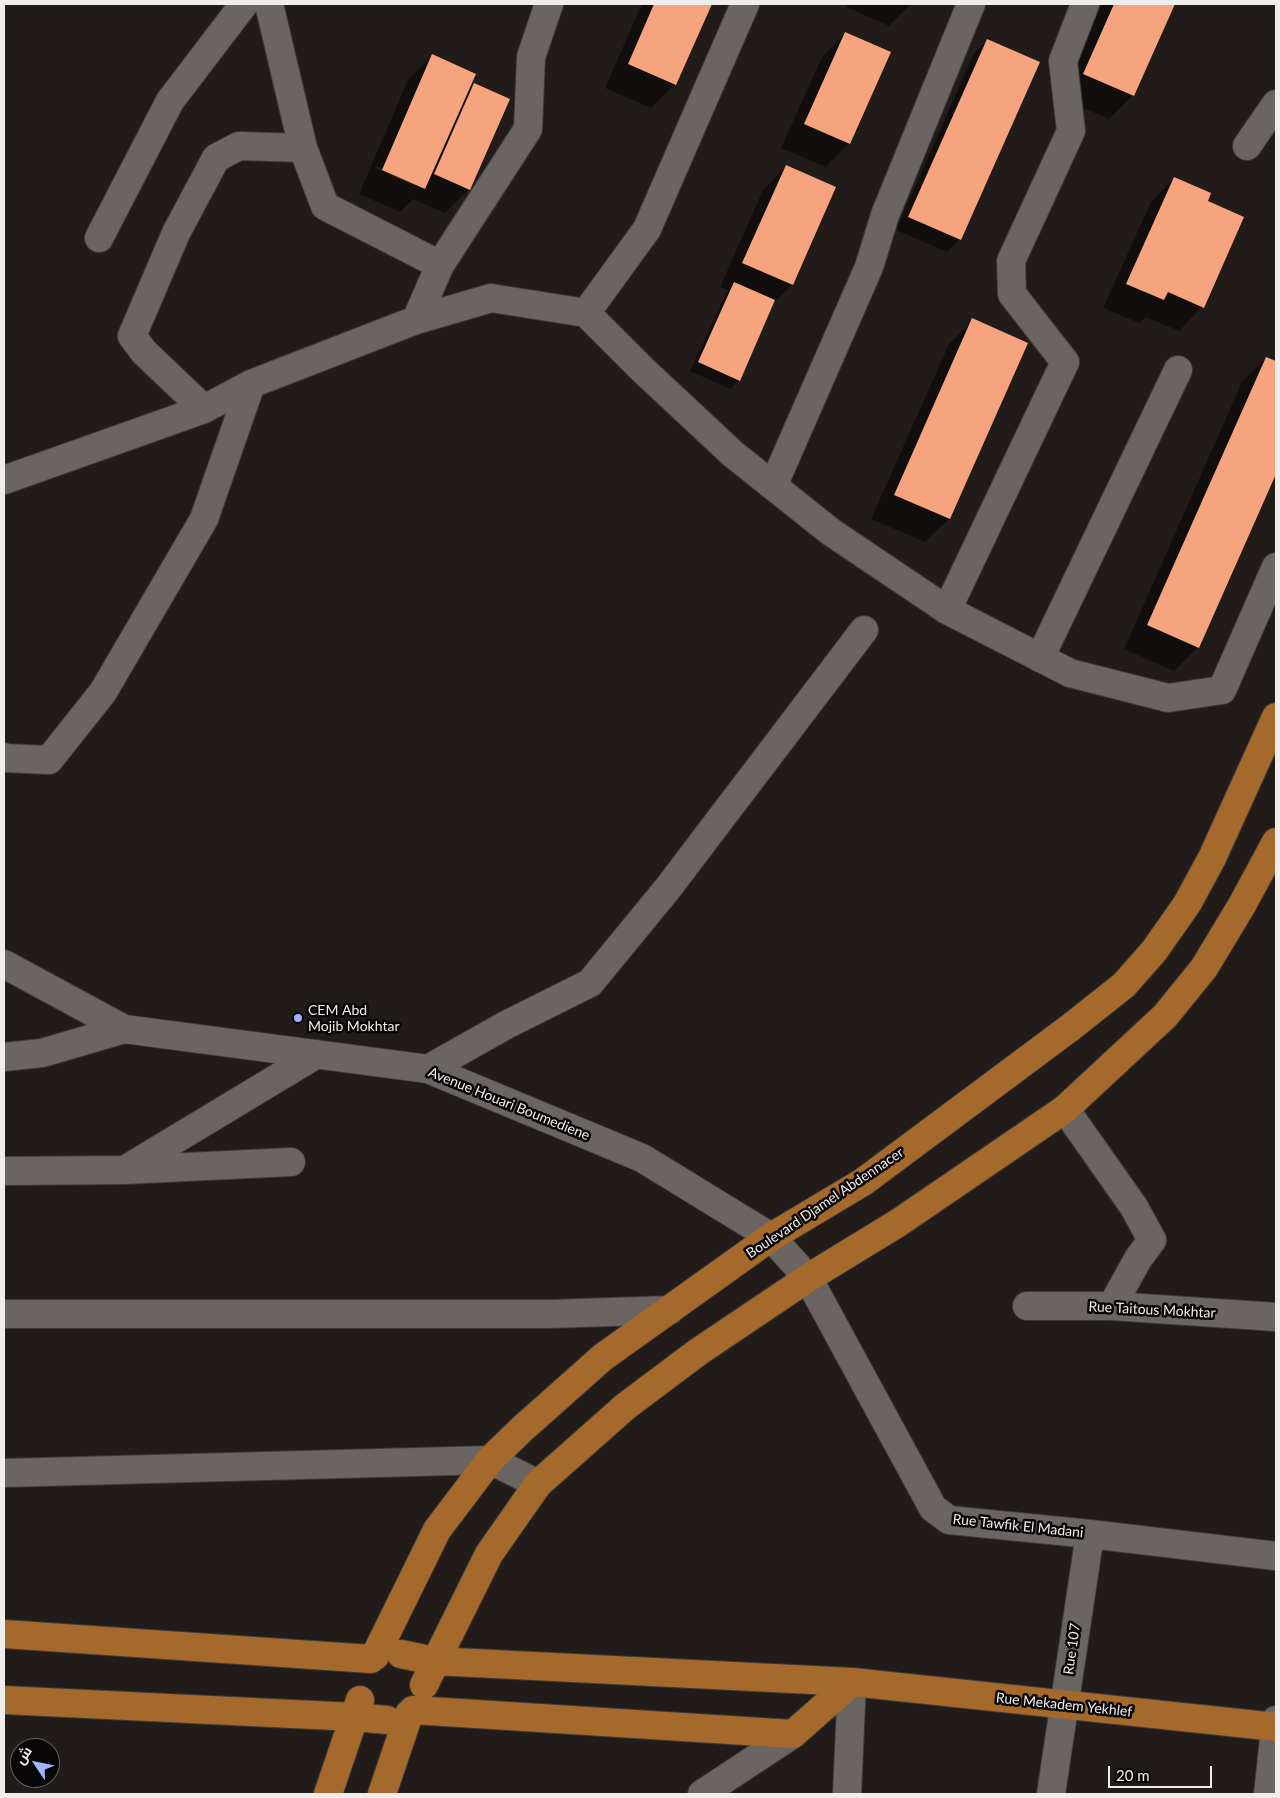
<!DOCTYPE html>
<html>
<head>
<meta charset="utf-8">
<style>
	body { margin:0 }
	#map { position:relative; width:1280px; height:1798px; overflow:hidden; background:#211c1a; font-family:Lato,Cairo,sans-serif }
	canvas { display:block }
	.frame { position:absolute; inset:0; border:5px solid #f1edec; pointer-events:none }
	.north { position:absolute; left:10px; top:1738px; width:50px; height:50px; box-sizing:border-box; background:#090707; border:1px solid #666363; border-radius:50%; rotate:304deg; font-size:14px; font-weight:700; line-height:20px; text-align:center; color:#f1edec }
	.north::after { content:''; display:block; margin:auto; width:18px; height:22px; background:#a0b3fd; clip-path:polygon(50% 0,100% 100%,50% 72%,0 100%) }
	.scale { position:absolute; left:1108px; top:1766px; width:104px; height:22px; box-sizing:border-box; border:2px solid #f1edec; border-top:0; padding-left:6px; font-size:15px; line-height:18px; white-space:nowrap; color:#f1edec; -webkit-text-stroke:4px #090707; paint-order:stroke }
</style>
</head>
<body>
<div id="map">
<canvas width="1280" height="1798"></canvas>
<div class="frame"></div>
<div class="north">ش</div>
<div class="scale">20 m</div>
</div>
<script>
const g = document.querySelector('canvas').getContext('2d');
g.lineJoin = 'round';
function fillPath(path, color) {
  g.fillStyle = color;
  g.fill(path, 'evenodd');
}
function shape(rows) {
  const path = new Path2D();
  for (const r of rows) {
    path.moveTo(r[0], r[1]);
    for (let i = 2; i < r.length; i += 2) path.lineTo(r[i], r[i + 1]);
  }
  return path;
}
function stroke(path, color, width, dash) {
  g.strokeStyle = color;
  g.lineWidth = width;
  g.lineCap = dash ? 'butt' : 'round';
  g.setLineDash(dash || []);
  g.stroke(path);
}
function drawText(font, color, halo, rows, align = 'center') {
  g.font = font + ' Lato,sans-serif';
  g.lineWidth = 5;
  g.setLineDash([]);
  g.textBaseline = 'middle';
  g.strokeStyle = halo;
  g.fillStyle = color;
  for (const [text, x, y, turn = 0] of rows) {
    g.save();
    g.translate(x, y);
    g.rotate((+turn || 0) * Math.PI / 180);
    g.textAlign = isNaN(turn) ? turn : align;
    if (halo) g.strokeText(text, 0, 0);
    g.fillText(text, 0, 0);
    g.restore();
  }
}
const shadow = shape([
	[642,4,711,4,675,84,651,108,605,88],
	[848,4,911,4,889,26,846,7],
	[1102,4,1174,4,1133,95,1109,119,1060,98],
	[846,33,849,143,826,167,781,148,822,57],
	[988,40,960,239,947,252,896,230,974,53],
	[432,56,467,92,474,85,508,100,469,189,445,213,413,199,400,212,359,194,408,80],
	[376,166,415,183,415,186,375,168],
	[786,166,835,187,792,285,772,304,739,380,730,389,690,371,728,290,720,287,763,190],
	[1174,178,1206,201,1202,307,1179,331,1146,317,1139,323,1103,308,1151,202],
	[973,320,1026,343,949,519,925,542,871,519,949,344],
	[1266,358,1276,363,1276,471,1198,647,1174,671,1124,649,1242,382]
]);
const building = shape([
	[654,4,712,4,676,85,628,64],
	[1114,4,1175,4,1134,96,1083,74],
	[845,32,891,52,850,144,804,124],
	[987,39,1040,62,961,240,908,217],
	[432,54,476,74,425,189,382,170],
	[474,83,510,99,470,190,434,174],
	[786,165,836,187,793,285,742,263],
	[1174,177,1211,193,1208,201,1244,217,1204,308,1168,292,1164,300,1126,284],
	[734,282,775,300,740,381,698,362],
	[972,318,1028,343,950,519,894,495],
	[1266,357,1276,361,1276,474,1199,648,1147,625]
]);
const minor = shape([
	[269,4,303,148,325,206,440,265],
	[1247,146,1276,104],
	[99,238,170,101,244,4],
	[586,313,647,229,745,4],
	[416,320,440,265,528,129,531,57,549,4],
	[204,409,144,352,132,336,176,233,216,158,239,146,303,148],
	[4,480,204,409,251,384,416,320,491,298,586,313,644,371,733,454,831,532,947,610,1070,673,1168,698,1222,690,1276,567],
	[773,486,869,267,885,215,971,4],
	[947,610,1065,362,1012,294,1011,261,1071,131,1063,61,1085,4],
	[1040,658,1178,370],
	[4,757,5,758,49,760,103,692,204,519,251,384],
	[4,964,124,1029,428,1069,642,1158,771,1237,808,1278,933,1508,949,1520,1090,1534,1276,1556],
	[4,1057,42,1053,124,1029],
	[428,1069,506,1025,590,983,668,888,864,630],
	[1065,1109,1134,1207,1152,1240,1138,1259,1112,1306],
	[128,1168,317,1054],
	[4,1171,124,1170,291,1162],
	[1027,1306,1112,1306,1276,1317],
	[4,1314,550,1314,670,1310],
	[4,1473,490,1460,538,1484],
	[702,1794,793,1734],
	[847,1794,852,1682],
	[1051,1794,1090,1534],
	[1268,1794,1276,1720]
]);
const major = shape([
	[4,1634,371,1659],
	[401,1654,434,1661,852,1682,793,1734,413,1710],
	[375,1656,437,1530,490,1460,522,1429,603,1357,771,1237,863,1182,1071,1027,1124,985,1154,951,1187,904,1212,858,1276,717],
	[852,1682,1276,1727],
	[424,1685,489,1554,538,1484,626,1406,698,1352,808,1278,898,1223,1065,1109,1165,1016,1204,968,1242,905,1276,842],
	[4,1700,355,1717,387,1720],
	[328,1794,360,1700],
	[382,1794,409,1714]
]);
const markers = [
	[298,1018,5,"#a0b3fd"]
];
const poiNames = [
	["CEM Abd",308,1010],
	["Mojib Mokhtar",308,1026]
];
const streetNames = [
	["Avenue Houari Boumediene",509,1104,22],
	["Boulevard Djamel Abdennacer",825,1203,-34],
	["Rue Taitous Mokhtar",1152,1310,3],
	["Rue Tawfik El Madani",1018,1526,6],
	["Rue 107",1072,1649,-82],
	["Rue Mekadem Yekhlef",1064,1705,6]
];
fillPath(shadow, '#0007');
fillPath(building, '#f6a47e');
stroke(minor, '#3e3a39', 30);
stroke(major, '#3e3a39', 30);
stroke(minor, '#6a6562', 28);
stroke(major, '#a5692b', 28);
for (const [x, y, r, color] of markers) {
  const dot = new Path2D();
  dot.arc(x, y, r, 0, 2 * Math.PI);
  g.fillStyle = color;
  g.fill(dot);
  stroke(dot, '#090707', 2);
}
drawText('14px', '#f1edec', '#090707', poiNames, 'left');
drawText('14px', '#f1edec', '#090707', streetNames);
</script>
</body>
</html>
